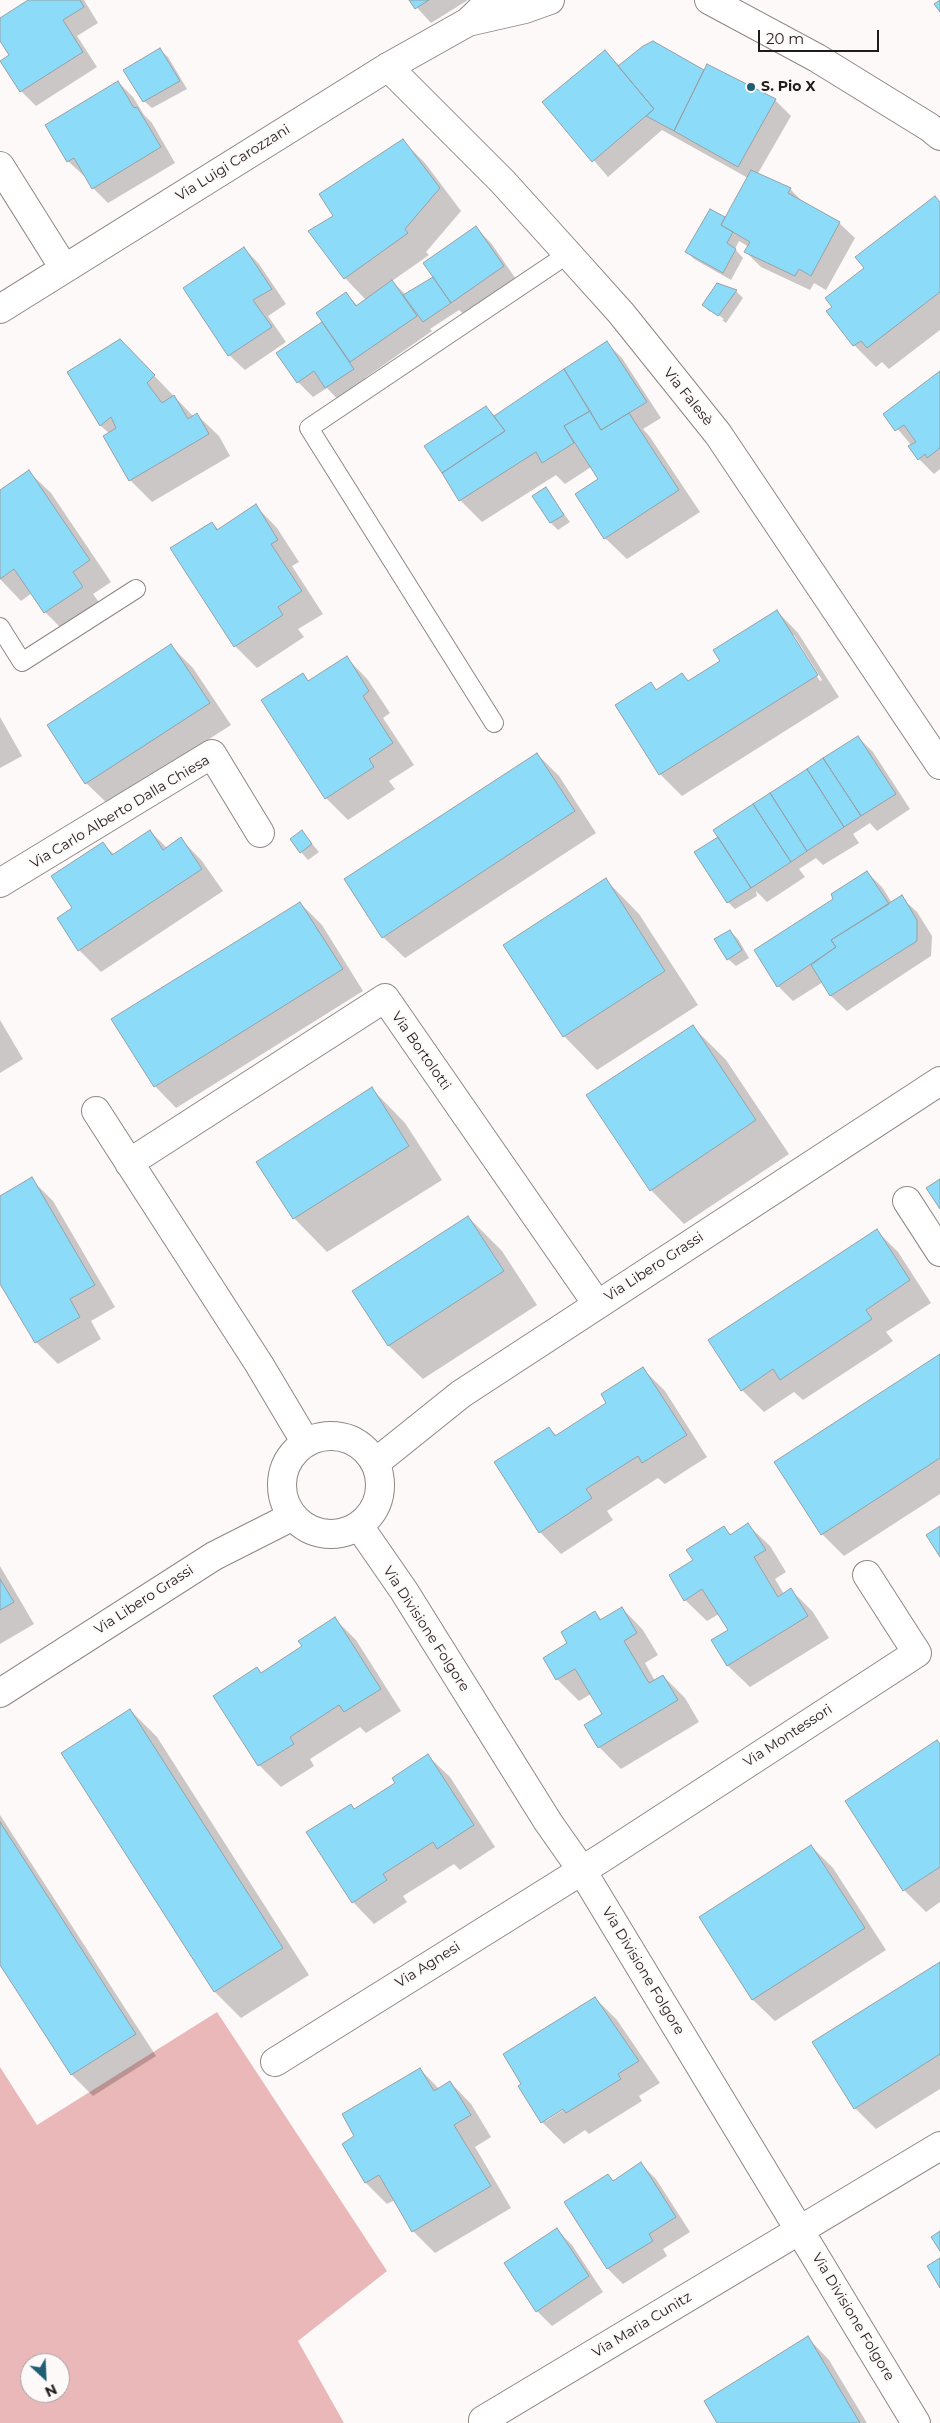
<!DOCTYPE html>
<html>
<head>
<meta charset="utf-8">
<style>
	body { margin:0 }
	#map { position:relative; width:940px; height:2423px; overflow:hidden; background:#fef9f9; font-family:Montserrat,sans-serif }
	canvas { display:block }
	.north { position:absolute; left:20px; top:2353px; width:50px; height:50px; box-sizing:border-box; background:#fef9f9; border:1px solid #a6a1a1; border-radius:50%; rotate:155deg; font-size:14px; font-weight:700; line-height:20px; text-align:center; color:#211c1c }
	.north::after { content:''; display:block; margin:auto; width:18px; height:22px; background:#1f5f74; clip-path:polygon(50% 0,100% 100%,50% 72%,0 100%) }
	.scale { position:absolute; left:758px; top:30px; width:121px; height:22px; box-sizing:border-box; border:2px solid #211c1c; border-top:0; padding-left:6px; font-size:15px; line-height:18px; white-space:nowrap; color:#211c1c; -webkit-text-stroke:4px #fef9f9; paint-order:stroke }
</style>
</head>
<body>
<div id="map">
<canvas width="940" height="2423"></canvas>
<div class="north">N</div>
<div class="scale">20 m</div>
</div>
<script>
const g = document.querySelector('canvas').getContext('2d');
g.lineJoin = 'round';
function fillPath(path, color) {
  g.fillStyle = color;
  g.fill(path, 'evenodd');
}
function shape(rows) {
  const path = new Path2D();
  for (const r of rows) {
    if (r.length === 3) {
      path.moveTo(r[0] + r[2], r[1]);
      path.arc(r[0], r[1], r[2], 0, 2 * Math.PI);
      continue;
    }
    path.moveTo(r[0], r[1]);
    for (let i = 2; i < r.length; i += 2) path.lineTo(r[i], r[i + 1]);
  }
  return path;
}
function stroke(path, color, width, dash) {
  g.strokeStyle = color;
  g.lineWidth = width;
  g.lineCap = dash ? 'butt' : 'round';
  g.setLineDash(dash || []);
  g.stroke(path);
}
function drawText(font, color, halo, rows, align = 'center') {
  g.font = font + ' Montserrat,sans-serif';
  g.lineWidth = 4;
  g.setLineDash([]);
  g.textBaseline = 'middle';
  g.strokeStyle = halo;
  g.fillStyle = color;
  for (const [text, x, y, turn = 0] of rows) {
    g.save();
    g.translate(x, y);
    g.rotate((+turn || 0) * Math.PI / 180);
    g.textAlign = isNaN(turn) ? turn : align;
    if (halo) g.strokeText(text, 0, 0);
    g.fillText(text, 0, 0);
    g.restore();
  }
}
const green = shape([
	[217,2012,387,2271,298,2341,344,2423,0,2423,0,2067,37,2125],
	[30,2363,60,2363,60,2393,30,2393]
]);
const shadow = shape([
	[31,0,84,0,98,23,77,36,97,67,36,106,21,91,10,55,0,38,0,19],
	[410,0,468,0,431,23],
	[653,42,705,72,708,66,775,100,791,116,757,175,790,189,804,203,839,223,855,238,826,290,814,283,810,290,761,267,746,252,749,247,739,241,735,249,743,258,731,280,694,259,687,252,725,220,748,178,662,130,608,177,544,102,605,52,620,66],
	[160,50,168,57,187,89,152,108,144,101],
	[118,82,133,97,144,115,152,123,175,163,108,203,93,188,85,175,84,176,68,161,47,125],
	[403,141,425,163,461,211,426,252,429,255,392,281,406,295,435,278,476,228,491,243,518,282,467,317,459,310,430,329,432,331,365,378,369,384,341,403,327,388,313,397,298,382,278,353,323,322,346,294,358,306,366,300,345,278,335,217],
	[940,203,940,330,889,369,882,362,876,367,854,345,828,311,865,268],
	[244,248,259,264,286,304,268,316,286,342,245,370,229,355],
	[736,291,743,298,726,323,722,320,724,319,710,309,710,312,703,305],
	[607,343,622,358,661,418,643,429,650,437,700,512,627,559,605,538,600,479,591,467,565,484,556,475,482,522,460,500,426,447,486,407,495,416],
	[142,363,194,417,197,415,219,436,230,456,152,502,130,480,104,436,109,433,101,426,69,373],
	[940,374,940,469,934,474,919,459,912,446,885,414],
	[29,472,51,493,111,582,93,594,104,609,67,634,45,612,32,593,21,601,0,579,0,491],
	[545,488,570,522,558,530,551,523],
	[256,506,277,528,299,562,292,566,323,614,298,629,304,637,257,668,235,646,212,523,219,530],
	[777,611,798,633,839,697,682,796,660,774,650,684,657,691,682,675,689,682,721,661],
	[791,635,794,635,822,680,820,681],
	[171,646,193,668,231,725,108,804,86,783],
	[347,658,368,680,390,713,383,718,414,765,389,781,395,789,348,820,326,798,303,675,309,682],
	[0,717,22,756,0,768],
	[858,737,873,752,910,809,877,831,870,823,853,834,859,843,823,865,816,858,799,869,805,877,767,902,756,891,757,896,735,909,728,902,717,838],
	[537,754,559,776,596,833,405,958,383,937],
	[150,831,167,848,181,839,202,861,223,891,101,972,79,950,58,919,74,908,103,844,115,855],
	[302,832,319,852,308,860,301,852],
	[867,872,882,887,892,903,901,897,917,912,932,936,931,956,847,1011,831,996,823,982,793,1001,778,986,835,899],
	[606,880,639,914,698,1005,597,1070,564,1036],
	[300,903,322,925,363,991,176,1108,155,1086],
	[730,931,738,939,749,958,736,966,728,959],
	[0,1020,23,1059,0,1073],
	[693,1027,726,1060,789,1154,684,1224,651,1190],
	[372,1089,405,1123,442,1180,327,1252,294,1218],
	[31,1179,53,1201,115,1307,91,1321,101,1339,58,1364,36,1342,0,1281,0,1197],
	[468,1217,502,1251,537,1305,423,1379,389,1346,354,1292],
	[876,1230,898,1252,931,1303,886,1332,893,1341,803,1400,794,1392,764,1412,742,1390,709,1340],
	[940,1356,940,1494,844,1556,822,1534,776,1463],
	[643,1369,665,1391,707,1457,665,1484,658,1478,607,1511,613,1520,561,1554,540,1532,549,1428,557,1436,608,1403],
	[748,1525,770,1546,786,1572,775,1579,784,1594,791,1590,813,1612,829,1638,750,1687,728,1666,712,1641,730,1630,719,1614,707,1621,685,1600,694,1561,724,1528,731,1535],
	[0,1566,34,1624,0,1644],
	[622,1608,643,1630,658,1655,645,1663,655,1681,663,1676,685,1698,699,1722,621,1769,599,1747,604,1715,591,1694,579,1701,557,1679,544,1658,569,1644,595,1613,602,1620],
	[335,1619,356,1640,401,1711,366,1733,360,1727,310,1759,314,1766,281,1787,259,1765,257,1669,262,1674,303,1647],
	[130,1710,157,1737,309,1975,241,2018,214,1991],
	[940,1745,940,1902,926,1912,904,1890],
	[428,1756,450,1777,495,1847,460,1870,454,1864,403,1896,407,1902,374,1924,353,1902,355,1810,397,1784],
	[0,1815,156,2056,93,2096,72,2075,0,1963],
	[811,1846,833,1868,886,1950,775,2021,753,2000,701,1918],
	[940,1964,940,2089,876,2129,855,2108],
	[595,1998,617,2020,660,2083,639,2096,642,2101,589,2134,585,2130,564,2144,542,2122,523,2085],
	[568,2104,569,2106,546,2121,546,2118],
	[420,2069,439,2089,450,2082,471,2104,491,2137,475,2147,511,2208,435,2253,413,2231,395,2200,387,2204,366,2183,356,2136],
	[641,2164,656,2179,690,2232,663,2249,667,2256,623,2284,608,2269,566,2202,608,2176,614,2181],
	[557,2230,572,2245,603,2292,552,2326,537,2311],
	[808,2338,829,2360,867,2423,718,2423]
]);
const building = shape([
	[28,0,80,0,84,7,63,20,83,52,20,92,0,61,9,55,0,41,0,18,28,0],
	[409,0,429,0,415,9,409,0],
	[940,0,940,12,934,4,940,0],
	[653,41,704,70,674,131,646,116,654,109,618,66,643,46,653,41],
	[160,48,180,81,143,102,123,70,160,48],
	[605,50,654,109,592,162,542,102,605,50],
	[707,64,776,99,738,167,674,131,707,64],
	[118,81,134,108,137,107,161,147,92,189,74,158,67,162,45,125,118,81],
	[403,139,440,188,405,229,408,233,344,279,308,231,333,216,319,194,403,139],
	[751,170,791,188,788,193,840,222,811,276,799,269,795,276,744,252,750,242,721,225,751,170],
	[935,196,940,202,940,292,867,348,861,341,853,346,826,311,832,307,825,298,864,268,855,257,935,196],
	[710,209,725,217,721,225,733,232,727,243,736,249,723,273,685,252,710,209],
	[476,226,504,266,451,303,423,263,476,226],
	[244,247,272,289,253,300,272,327,228,356,183,288,244,247],
	[433,277,451,303,423,322,403,295,433,277],
	[392,280,417,316,350,362,316,313,346,292,356,306,392,280],
	[717,283,737,290,718,316,702,305,717,283],
	[322,322,354,369,325,388,314,371,297,383,276,353,322,322],
	[120,339,155,375,147,383,162,403,174,395,188,419,197,413,209,434,129,481,103,436,116,428,111,417,100,426,67,372,120,339],
	[607,341,647,402,601,430,564,369,607,341],
	[564,369,590,411,564,426,574,443,542,463,536,452,459,501,442,473,505,431,494,416,564,369],
	[940,371,940,448,927,458,925,454,918,460,908,446,916,442,904,425,895,431,883,414,940,371],
	[486,406,505,431,442,473,424,446,486,406],
	[590,411,601,430,629,413,679,490,604,539,575,494,598,479,564,426,590,411],
	[29,470,90,560,73,572,83,587,44,613,14,569,0,579,0,490,29,470],
	[546,487,564,515,550,523,532,496,546,487],
	[256,504,278,540,271,544,302,591,278,607,283,615,234,647,170,548,212,522,217,530,256,504],
	[777,610,818,675,659,775,615,705,651,682,656,690,682,673,688,681,720,661,713,650,777,610],
	[171,644,210,703,85,784,47,725,171,644],
	[347,656,369,691,363,696,393,743,369,759,374,767,325,799,261,700,303,673,308,681,347,656],
	[858,736,896,794,861,816,823,758,858,736],
	[537,753,575,811,382,938,344,879,537,753],
	[823,758,861,816,844,827,807,769,823,758],
	[807,769,844,827,807,851,770,793,807,769],
	[770,793,807,851,791,862,753,804,770,793],
	[753,804,791,862,751,888,713,830,753,804],
	[150,830,163,850,181,837,202,869,78,951,57,918,72,908,51,876,103,842,112,855,150,830],
	[302,830,312,844,300,853,290,839,302,830],
	[718,837,751,888,727,903,694,852,718,837],
	[867,871,889,904,831,940,836,947,777,987,754,950,833,899,831,894,867,871],
	[606,878,665,971,563,1037,503,945,606,878],
	[902,895,917,920,917,941,830,996,811,965,836,947,831,940,902,895],
	[300,902,343,969,154,1087,111,1019,300,902],
	[730,930,742,950,727,960,714,939,730,930],
	[693,1025,756,1120,650,1191,586,1095,693,1025],
	[372,1087,409,1146,293,1219,256,1162,372,1087],
	[32,1177,95,1285,70,1299,80,1317,35,1343,0,1284,0,1196,32,1177],
	[940,1179,940,1209,926,1188,940,1179],
	[468,1216,504,1271,388,1346,352,1291,468,1216],
	[877,1229,910,1280,866,1310,872,1319,780,1380,773,1369,741,1391,708,1340,877,1229],
	[940,1354,940,1458,821,1535,774,1462,940,1354],
	[643,1367,687,1435,642,1463,638,1456,586,1489,592,1498,539,1533,494,1462,549,1427,555,1436,606,1403,601,1394,643,1367],
	[748,1523,766,1550,754,1557,778,1597,791,1588,808,1616,727,1666,711,1640,728,1630,702,1589,684,1601,669,1575,693,1560,686,1550,724,1526,730,1535,748,1523],
	[940,1526,940,1557,926,1535,940,1526],
	[0,1579,14,1602,0,1610,0,1579],
	[622,1607,637,1633,624,1641,649,1683,663,1675,678,1700,598,1748,584,1725,602,1714,575,1669,556,1680,543,1658,567,1643,561,1632,595,1611,600,1620,622,1607],
	[335,1617,381,1689,344,1712,339,1705,290,1737,294,1744,258,1766,213,1696,257,1667,261,1673,302,1646,298,1641,335,1617],
	[130,1709,283,1948,214,1992,61,1753,130,1709],
	[937,1740,940,1744,940,1867,903,1891,845,1801,937,1740],
	[428,1754,474,1825,437,1849,433,1842,383,1874,387,1880,352,1903,306,1832,351,1804,354,1809,395,1783,392,1778,428,1754],
	[0,1822,136,2034,71,2075,0,1965,0,1822],
	[811,1845,865,1928,752,2000,699,1917,811,1845],
	[940,1962,940,2054,854,2109,812,2042,940,1962],
	[595,1997,639,2061,618,2074,621,2079,566,2113,563,2109,541,2123,518,2086,521,2084,503,2054,595,1997],
	[420,2068,434,2091,450,2081,471,2115,454,2125,491,2186,412,2232,379,2175,365,2183,342,2144,354,2136,342,2114,420,2068],
	[641,2162,676,2217,649,2234,653,2241,607,2269,564,2202,608,2174,613,2181,641,2162],
	[557,2228,589,2276,536,2312,504,2263,557,2228],
	[940,2231,940,2251,931,2237,940,2231],
	[940,2258,940,2288,927,2266,940,2258],
	[808,2336,860,2423,717,2423,704,2401,808,2336]
]);
const service = shape([
	[0,627,22,662,136,589],
	[494,723,309,428,568,254]
]);
const minor = shape([
	[388,67,503,182,568,254,621,313,718,434,940,765],
	[0,166,64,268],
	[0,883,212,754,260,833],
	[96,1111,259,1364,306,1443],
	[129,1163,385,998,597,1304],
	[907,1201,940,1252],
	[331,1485,49],
	[375,1463,461,1394,940,1081],
	[359,1526,404,1591,548,1822,581,1869,916,2423],
	[0,1693,214,1556,293,1516],
	[275,2062,605,1856,917,1653,867,1575],
	[483,2420,940,2146]
]);
const tertiary = shape([
	[709,0,817,58,929,127,940,136],
	[468,22,525,9,550,0],
	[0,309,388,67,468,22,491,0]
]);
const markers = [
	[751,87,5,"#1f5f74"]
];
const poiNames = [
	["S. Pio X",761,87]
];
const streetNames = [
	["Via Luigi Carozzani",233,163,-32],
	["Via Falesè",688,397,51],
	["Via Carlo Alberto Dalla Chiesa",120,812,-31],
	["Via Bortolotti",421,1051,55],
	["Via Libero Grassi",654,1267,-33],
	["Via Libero Grassi",144,1600,-33],
	["Via Divisione Folgore",426,1629,57],
	["Via Montessori",788,1736,-33],
	["Via Agnesi",428,1965,-32],
	["Via Divisione Folgore",643,1971,59],
	["Via Divisione Folgore",853,2317,59],
	["Via Maria Cunitz",642,2325,-31]
];
fillPath(green, '#eab8b8');
fillPath(shadow, '#0003');
fillPath(building, '#8cdbf8');
stroke(building, '#96a1a5', 1);
stroke(service, '#908585', 20);
stroke(minor, '#908585', 30);
stroke(tertiary, '#908585', 30);
stroke(service, '#fff', 18);
stroke(minor, '#fff', 28);
stroke(tertiary, '#fff', 28);
for (const [x, y, r, color] of markers) {
  const dot = new Path2D();
  dot.arc(x, y, r, 0, 2 * Math.PI);
  g.fillStyle = color;
  g.fill(dot);
  stroke(dot, '#fef9f9', 2);
}
drawText('bold 14px', '#211c1c', '#fef9f9', poiNames, 'left');
drawText('14px', '#211c1c', '#fef9f9', streetNames);
</script>
</body>
</html>
